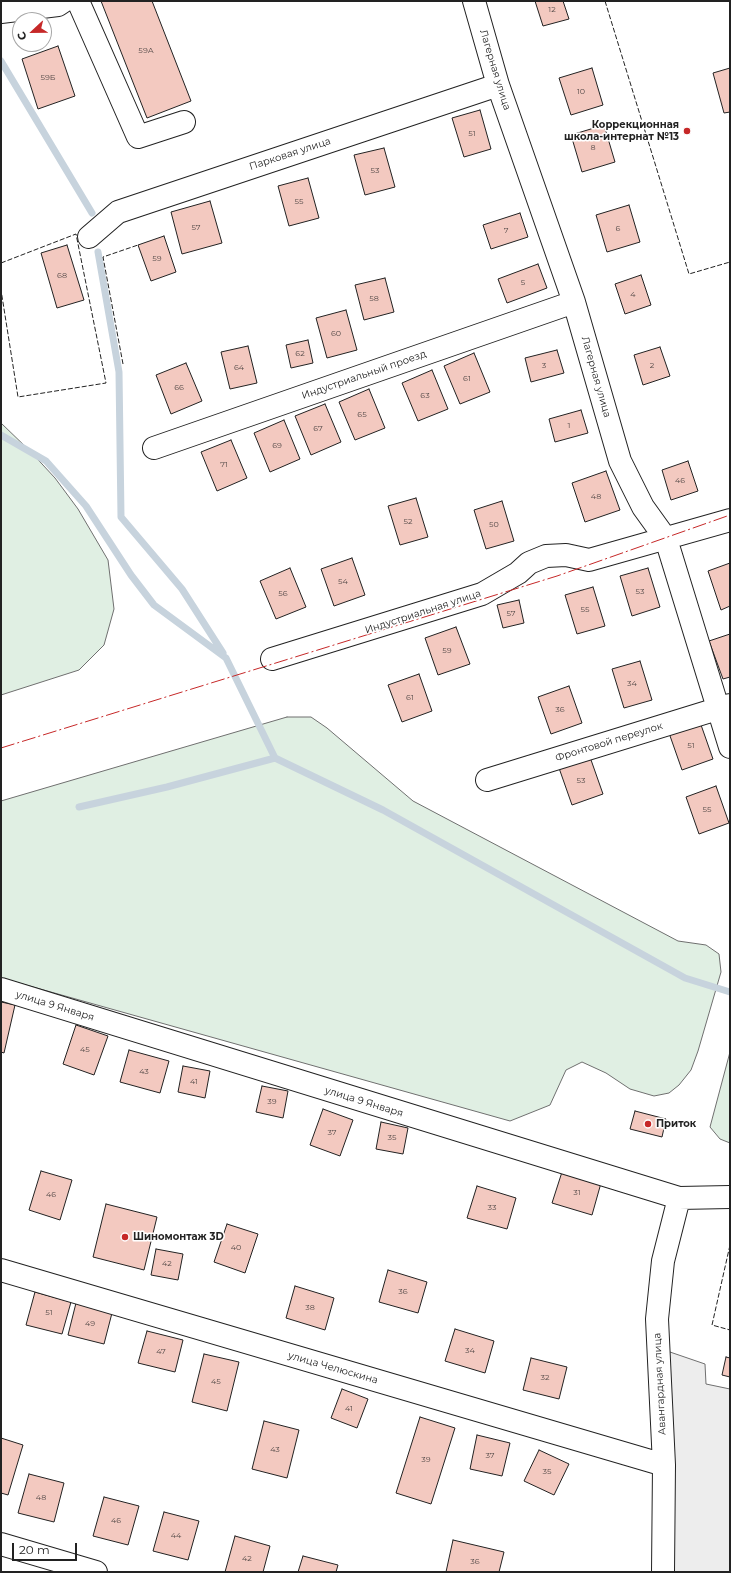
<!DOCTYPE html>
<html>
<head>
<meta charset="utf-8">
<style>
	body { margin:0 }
	#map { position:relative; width:731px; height:1573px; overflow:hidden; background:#fff; font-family:Montserrat,sans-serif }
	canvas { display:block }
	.frame { position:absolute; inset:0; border:2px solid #222; pointer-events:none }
	.north { position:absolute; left:12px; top:12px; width:40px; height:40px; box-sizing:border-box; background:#fff; border:1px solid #a7a7a7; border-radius:50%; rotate:248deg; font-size:11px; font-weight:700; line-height:16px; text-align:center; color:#222 }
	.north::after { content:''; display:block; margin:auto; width:14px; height:18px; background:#c62828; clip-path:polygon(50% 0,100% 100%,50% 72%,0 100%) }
	.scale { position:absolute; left:12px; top:1543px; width:65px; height:18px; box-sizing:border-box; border:2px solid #222; border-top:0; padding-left:5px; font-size:12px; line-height:14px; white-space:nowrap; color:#222; -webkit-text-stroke:3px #fff; paint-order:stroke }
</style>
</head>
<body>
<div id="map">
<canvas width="731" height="1573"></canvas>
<div class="frame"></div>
<div class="north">С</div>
<div class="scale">20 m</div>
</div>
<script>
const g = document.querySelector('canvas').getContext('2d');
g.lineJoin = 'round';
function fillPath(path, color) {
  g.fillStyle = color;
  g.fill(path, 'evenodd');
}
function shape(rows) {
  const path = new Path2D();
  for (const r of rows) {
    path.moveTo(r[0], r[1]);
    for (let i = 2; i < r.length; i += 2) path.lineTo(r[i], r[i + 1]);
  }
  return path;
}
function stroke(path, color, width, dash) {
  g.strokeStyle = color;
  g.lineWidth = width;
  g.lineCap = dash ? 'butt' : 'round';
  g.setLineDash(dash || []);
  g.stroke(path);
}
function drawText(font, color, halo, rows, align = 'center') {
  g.font = font + ' Montserrat,sans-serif';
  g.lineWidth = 3;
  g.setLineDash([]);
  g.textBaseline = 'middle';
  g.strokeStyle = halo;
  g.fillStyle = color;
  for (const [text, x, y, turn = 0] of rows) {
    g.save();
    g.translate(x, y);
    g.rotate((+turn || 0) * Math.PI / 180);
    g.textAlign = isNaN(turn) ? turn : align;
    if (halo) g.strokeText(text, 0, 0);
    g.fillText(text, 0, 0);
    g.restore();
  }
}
const green = shape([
	[1,423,30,451,55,478,78,509,108,560,114,609,104,645,79,670,1,695,1,423],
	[287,717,311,717,327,728,413,801,678,941,706,945,719,954,721,972,698,1051,691,1070,679,1085,669,1093,654,1096,630,1089,606,1073,582,1062,566,1070,550,1105,510,1121,1,978,1,801,287,717],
	[730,1052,730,1143,720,1139,710,1127,730,1052]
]);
const parking = shape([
	[667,1351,705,1364,706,1384,730,1389,730,1572,671,1572,667,1351]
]);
const stream = shape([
	[1,61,92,213],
	[98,252,119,372,121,517,182,589,223,653],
	[1,435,46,461,86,506,131,575,154,605,226,658,275,758,383,810,685,978,730,992],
	[79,807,167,787,275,758]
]);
const building = shape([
	[101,1,152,1,191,101,147,118,101,1],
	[535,1,563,1,569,19,543,26,535,1],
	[58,46,75,96,38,109,22,59,58,46],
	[592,68,603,105,571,115,559,78,592,68],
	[730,68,730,112,724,113,713,73,730,68],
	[480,110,491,149,464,157,452,118,480,110],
	[604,125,615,162,582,172,571,135,604,125],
	[384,148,395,187,365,195,354,155,384,148],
	[308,178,319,218,289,226,278,186,308,178],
	[210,201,222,243,182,254,171,212,210,201],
	[629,205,640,242,607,252,596,215,629,205],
	[520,213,528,237,491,249,483,225,520,213],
	[164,236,176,272,151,281,138,245,164,236],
	[67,245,84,300,57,308,41,253,67,245],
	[538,264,547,288,507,303,498,279,538,264],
	[641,275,651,305,625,314,615,284,641,275],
	[385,278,394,312,364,320,355,285,385,278],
	[346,310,357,350,327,358,316,318,346,310],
	[308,340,313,363,291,368,286,345,308,340],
	[248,346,257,383,230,389,221,352,248,346],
	[660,347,670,376,643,385,634,355,660,347],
	[557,350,564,373,531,382,525,358,557,350],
	[474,353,490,392,460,404,444,366,474,353],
	[186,363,202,401,171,414,156,375,186,363],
	[432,370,448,409,418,421,402,383,432,370],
	[369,389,385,428,355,440,339,402,369,389],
	[325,404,341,442,311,455,295,416,325,404],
	[581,410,588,433,555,442,549,419,581,410],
	[284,420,300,459,270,472,254,433,284,420],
	[231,440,247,478,217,491,201,452,231,440],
	[688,461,698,491,671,500,662,470,688,461],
	[606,471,620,510,585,522,572,483,606,471],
	[416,498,428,537,400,545,388,506,416,498],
	[502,501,514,541,486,549,474,510,502,501],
	[352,558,365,595,334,606,321,569,352,558],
	[730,563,730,606,721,610,708,571,730,563],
	[290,568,306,607,276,619,260,581,290,568],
	[648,568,660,607,632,616,620,576,648,568],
	[593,587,605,626,577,634,565,595,593,587],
	[519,600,524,623,503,628,497,605,519,600],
	[456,627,470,664,438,675,425,638,456,627],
	[730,634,730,677,723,679,709,641,730,634],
	[640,661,652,700,624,708,612,669,640,661],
	[419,674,432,711,402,722,388,685,419,674],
	[569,686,582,723,551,734,538,697,569,686],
	[700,722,713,759,682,770,669,733,700,722],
	[590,757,603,794,572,805,559,768,590,757],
	[716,786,729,823,699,834,686,797,716,786],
	[1,1002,15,1005,4,1053,1,1052,1,1002],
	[76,1025,108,1036,94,1075,63,1064,76,1025],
	[129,1050,169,1061,160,1093,120,1082,129,1050],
	[183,1066,210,1071,205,1098,178,1092,183,1066],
	[262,1086,288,1091,283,1118,256,1112,262,1086],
	[323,1109,353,1120,340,1156,310,1145,323,1109],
	[635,1111,666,1119,662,1137,630,1129,635,1111],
	[381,1122,408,1128,403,1154,376,1149,381,1122],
	[41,1171,72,1180,60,1220,29,1210,41,1171],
	[562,1172,601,1183,592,1215,552,1203,562,1172],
	[477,1186,516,1198,507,1229,467,1218,477,1186],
	[106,1204,157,1217,144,1270,93,1257,106,1204],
	[227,1224,258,1234,245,1273,214,1262,227,1224],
	[156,1249,183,1254,178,1280,151,1275,156,1249],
	[388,1270,427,1282,418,1313,379,1302,388,1270],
	[295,1286,334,1298,325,1330,286,1318,295,1286],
	[35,1292,71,1302,62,1334,26,1325,35,1292],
	[76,1303,112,1313,104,1344,68,1335,76,1303],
	[455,1329,494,1341,485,1373,445,1361,455,1329],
	[147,1331,183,1340,175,1372,138,1363,147,1331],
	[204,1354,239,1362,227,1411,192,1402,204,1354],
	[726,1357,730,1358,730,1377,722,1375,726,1357],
	[531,1358,567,1367,559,1399,523,1390,531,1358],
	[342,1389,368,1399,357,1428,331,1418,342,1389],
	[420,1417,455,1428,431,1504,396,1493,420,1417],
	[264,1421,299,1430,287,1478,252,1469,264,1421],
	[477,1435,510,1443,502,1476,470,1469,477,1435],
	[1,1438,23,1445,8,1495,1,1493,1,1438],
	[539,1450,569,1464,554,1495,524,1481,539,1450],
	[29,1474,64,1483,54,1522,18,1513,29,1474],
	[104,1497,139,1506,128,1545,93,1536,104,1497],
	[164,1512,199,1521,188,1560,153,1551,164,1512],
	[235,1536,270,1546,263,1572,225,1572,235,1536],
	[453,1540,504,1552,499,1572,446,1572,453,1540],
	[303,1556,338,1565,336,1572,298,1572,303,1556]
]);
const minor = shape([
	[78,1,138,137,184,122],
	[474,1,498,85,574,302,620,461,643,507,666,539,730,747],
	[1,12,58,5,64,1],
	[89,237,118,212,498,85],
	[154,448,574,302],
	[272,659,482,594,518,573,529,563,546,556,566,555,589,560,730,520],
	[487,780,730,705],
	[1,989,679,1198,730,1197],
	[1,1270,664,1465],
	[1,1544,96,1572],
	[663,1572,664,1465,657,1319,663,1261,679,1198]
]);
const fence = shape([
	[605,1,689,274,730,262],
	[1,263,76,234,106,383,18,397,1,290],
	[123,364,103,257,138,245],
	[730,1245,712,1325,730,1330]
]);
const power = shape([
	[1,748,557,576,730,515]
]);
const markers = [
	[687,131,4,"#c62828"],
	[648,1124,4,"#c62828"],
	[125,1237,4,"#c62828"]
];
const numberNames = [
	["12",552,10],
	["59А",146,51],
	["59Б",48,78],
	["10",581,92],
	["51",472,134],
	["8",593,148],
	["53",375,171],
	["55",299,202],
	["57",196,228],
	["6",618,229],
	["7",506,231],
	["59",157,259],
	["68",62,276],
	["5",523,283],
	["4",633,295],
	["58",374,299],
	["60",336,334],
	["62",300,354],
	["3",544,366],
	["2",652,366],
	["64",239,368],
	["61",467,379],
	["66",179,388],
	["63",425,396],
	["65",362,415],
	["1",569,426],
	["67",318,429],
	["69",277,446],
	["71",224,465],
	["46",680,481],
	["48",596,497],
	["52",408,522],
	["50",494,525],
	["54",343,582],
	["53",640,592],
	["56",283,594],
	["55",585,610],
	["57",511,614],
	["59",447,651],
	["34",632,684],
	["61",410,698],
	["36",560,710],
	["51",691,746],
	["53",581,781],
	["55",707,810],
	["45",85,1050],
	["43",144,1072],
	["41",194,1082],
	["39",272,1102],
	["37",332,1133],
	["35",392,1138],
	["31",577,1193],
	["46",51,1195],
	["33",492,1208],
	["40",236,1248],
	["42",167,1264],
	["36",403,1292],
	["38",310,1308],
	["51",49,1313],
	["49",90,1324],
	["34",470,1351],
	["47",161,1352],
	["32",545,1378],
	["45",216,1382],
	["41",349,1409],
	["43",275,1450],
	["37",490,1456],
	["39",426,1460],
	["35",547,1472],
	["48",41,1498],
	["46",116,1521],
	["44",176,1536],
	["42",247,1559],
	["36",475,1562]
];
const streetNames = [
	["Лагерная улица",495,70,73],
	["Парковая улица",290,154,-18],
	["Индустриальный проезд",364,375,-19],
	["Лагерная улица",596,377,74],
	["Индустриальная улица",423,612,-18],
	["Фронтовой переулок",609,742,-17],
	["улица 9 Января",55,1006,17],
	["улица 9 Января",364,1102,17],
	["улица Челюскина",333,1368,16],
	["Авангардная улица",660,1384,-93]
];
const poiNames = [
	["Коррекционная",679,125,"right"],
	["школа-интернат №13",679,137,"right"],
	["Приток",656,1124],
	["Шиномонтаж 3D",133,1237]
];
fillPath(green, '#e0efe3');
stroke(green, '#6f6f6f', 1);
fillPath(parking, '#ededed');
stroke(parking, '#6f6f6f', 1);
stroke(stream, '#c7d3dd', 7);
fillPath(building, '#f3c9c0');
stroke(building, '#222', 1);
stroke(minor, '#222', 24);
stroke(minor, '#fff', 22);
stroke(fence, '#222', 1, [5, 2]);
stroke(power, '#c62828', 1, [14, 3, 2, 3]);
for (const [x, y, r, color] of markers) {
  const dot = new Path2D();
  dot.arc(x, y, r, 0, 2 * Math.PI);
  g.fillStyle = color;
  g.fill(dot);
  stroke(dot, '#fff', 1.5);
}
drawText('8px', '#564c4a', null, numberNames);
drawText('10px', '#222', '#fff', streetNames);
drawText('bold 10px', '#222', '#fff', poiNames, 'left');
</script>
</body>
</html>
